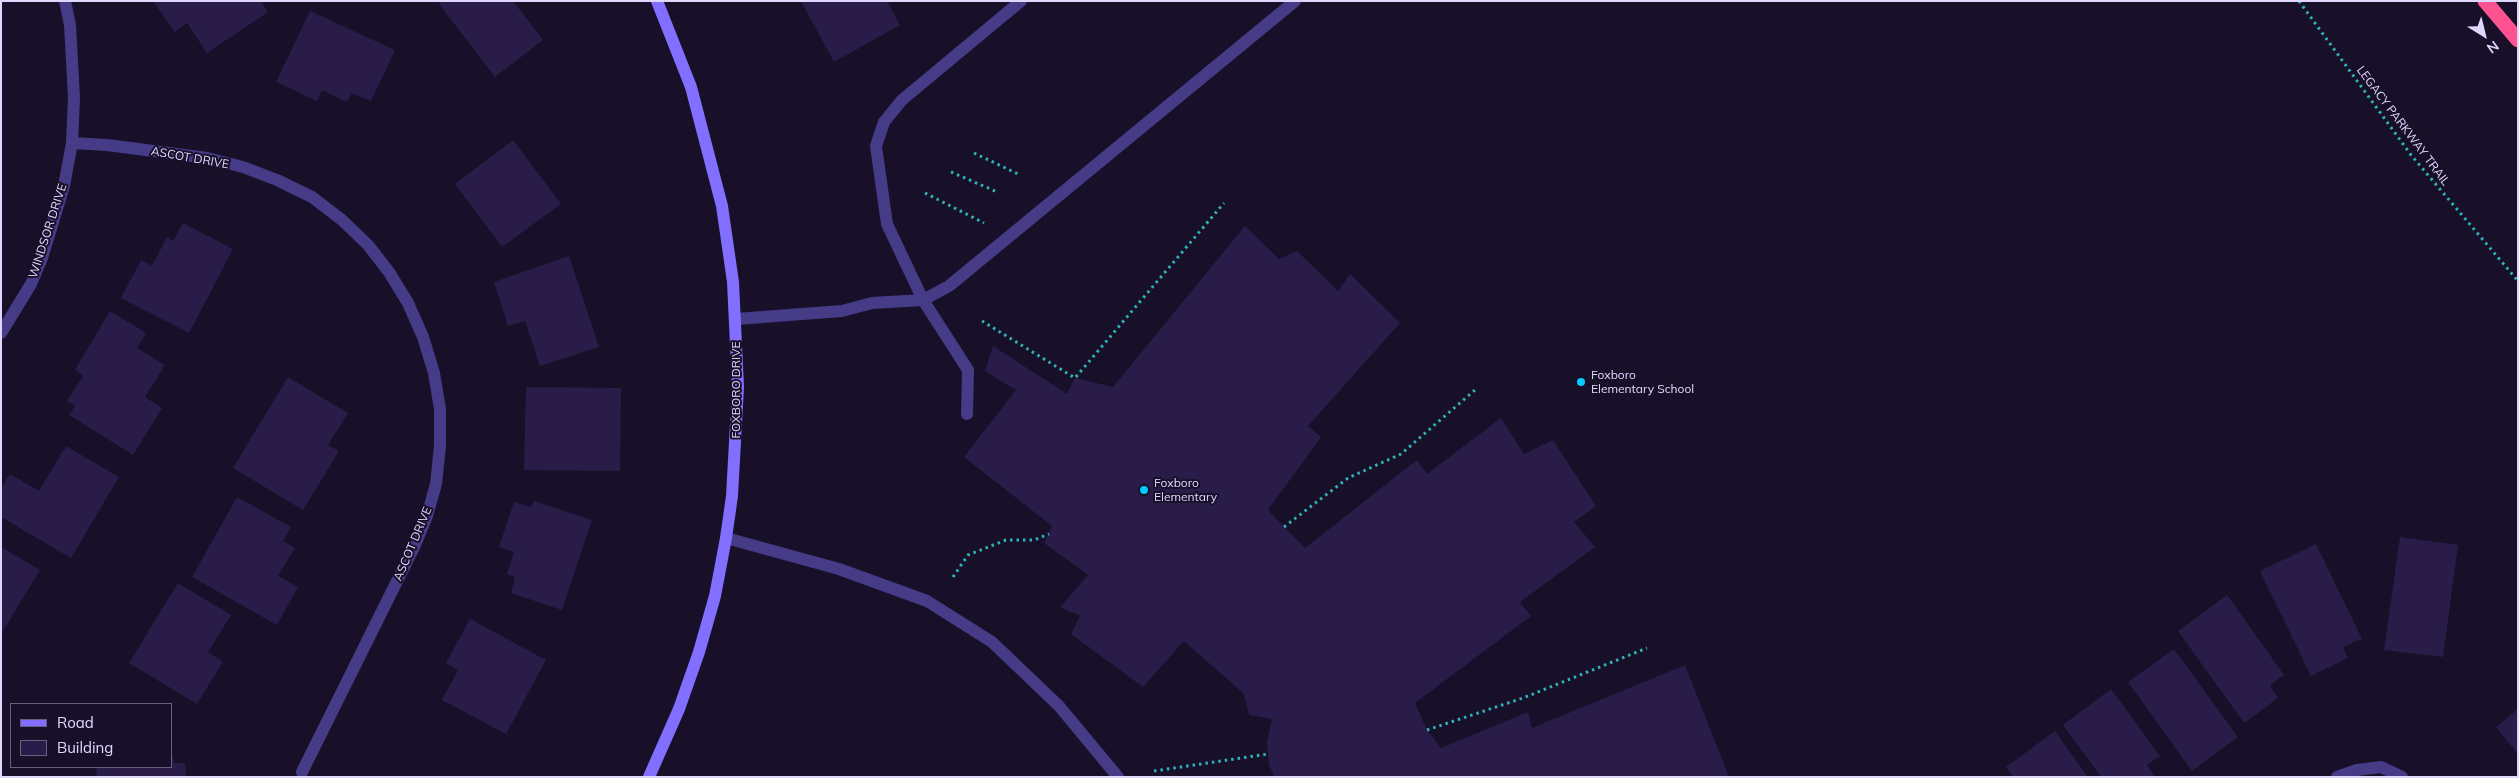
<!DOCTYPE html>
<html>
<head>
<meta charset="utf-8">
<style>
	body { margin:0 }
	#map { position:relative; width:2519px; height:778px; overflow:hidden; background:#171028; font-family:Mulish,sans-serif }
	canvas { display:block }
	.frame { position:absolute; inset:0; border:2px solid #e0d7ff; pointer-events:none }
	.legend { position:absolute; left:10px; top:703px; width:162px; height:65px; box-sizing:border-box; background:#171028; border:1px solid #67607e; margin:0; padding:6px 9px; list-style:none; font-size:15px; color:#e0d7ff }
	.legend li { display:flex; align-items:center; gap:10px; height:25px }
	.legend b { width:25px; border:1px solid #67607e }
	.north { position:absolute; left:2459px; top:10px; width:50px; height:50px; -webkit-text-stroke:4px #171028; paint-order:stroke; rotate:144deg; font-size:14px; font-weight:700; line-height:20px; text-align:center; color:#e0d7ff }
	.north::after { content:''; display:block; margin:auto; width:18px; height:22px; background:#e0d7ff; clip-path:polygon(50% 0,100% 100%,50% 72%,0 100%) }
</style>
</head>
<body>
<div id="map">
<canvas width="2519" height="778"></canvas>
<div class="frame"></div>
<ul class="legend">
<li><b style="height:6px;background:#826eff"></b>Road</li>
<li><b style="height:14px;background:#2a1c49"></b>Building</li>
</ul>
<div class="north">N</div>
</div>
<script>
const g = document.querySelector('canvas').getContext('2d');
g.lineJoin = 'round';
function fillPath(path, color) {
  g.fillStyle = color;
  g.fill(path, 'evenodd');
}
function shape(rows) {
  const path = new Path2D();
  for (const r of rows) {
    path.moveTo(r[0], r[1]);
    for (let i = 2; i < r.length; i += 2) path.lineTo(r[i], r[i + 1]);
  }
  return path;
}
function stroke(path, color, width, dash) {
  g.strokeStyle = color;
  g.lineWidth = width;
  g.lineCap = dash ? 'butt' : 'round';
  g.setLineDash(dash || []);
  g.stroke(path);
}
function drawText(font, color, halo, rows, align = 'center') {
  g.font = font + ' Mulish,sans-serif';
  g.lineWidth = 4;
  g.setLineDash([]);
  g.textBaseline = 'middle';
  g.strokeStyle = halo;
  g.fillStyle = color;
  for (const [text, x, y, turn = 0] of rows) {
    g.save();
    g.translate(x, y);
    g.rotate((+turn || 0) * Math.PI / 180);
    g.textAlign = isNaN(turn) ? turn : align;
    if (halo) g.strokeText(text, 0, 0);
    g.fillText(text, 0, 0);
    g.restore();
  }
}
const building = shape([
	[153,1,261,1,268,12,207,53,187,23,175,32],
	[442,1,513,1,543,40,495,77,439,4],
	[801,1,887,1,900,25,834,62],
	[310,11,395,50,371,101,352,93,347,102,322,90,317,101,276,82],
	[513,140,561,204,502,247,455,184],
	[183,223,233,249,189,333,121,298,141,260,152,266,167,237,173,241],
	[1245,226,1279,259,1297,251,1338,291,1350,274,1400,323,1308,426,1321,437,1268,510,1305,548,1417,460,1427,474,1501,418,1524,454,1553,440,1596,506,1574,522,1595,547,1520,602,1531,616,1415,703,1427,730,1441,748,1528,712,1532,728,1685,665,1729,777,1275,777,1269,765,1267,742,1272,719,1249,715,1244,694,1184,641,1143,687,1071,634,1080,616,1060,607,1088,575,1044,543,1052,526,964,457,1016,390,985,371,993,346,1067,394,1075,378,1113,387],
	[569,256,599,347,540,366,525,321,508,326,494,282],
	[110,311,146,333,137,348,165,365,145,397,162,408,133,455,69,415,75,406,67,401,83,376,75,370],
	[288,377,348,413,328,445,339,451,303,510,233,468],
	[526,387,621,388,620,471,524,470],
	[66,446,119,477,71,558,1,517,1,488,10,474,39,491],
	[237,497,291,527,283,541,295,548,278,576,298,587,277,625,192,577],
	[534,501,592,520,562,610,511,593,515,577,507,574,514,552,499,547,514,502,531,507],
	[2400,537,2458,545,2443,657,2384,650],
	[2316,544,2362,639,2343,647,2348,658,2311,676,2260,571],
	[1,547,40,570,1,634],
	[178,583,231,615,208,652,223,662,197,704,129,663],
	[2227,595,2284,675,2270,685,2278,698,2244,723,2178,631],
	[470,619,546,660,506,734,442,700,458,670,446,663],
	[2174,649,2238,737,2192,771,2128,682],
	[2111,689,2160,756,2147,765,2155,777,2101,777,2063,725],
	[2518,709,2518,754,2496,727],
	[2055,731,2088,777,2013,777,2006,767],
	[171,747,174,763,185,763,186,777,97,777,96,767,171,767]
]);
const path = shape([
	[2299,1,2411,155,2518,281],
	[974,153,1018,174],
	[951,172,995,191],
	[925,193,984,223],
	[982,321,1075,378,1224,203],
	[1284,527,1348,478,1401,454,1475,390],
	[953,577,968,555,1006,540,1034,540,1049,534],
	[1427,730,1523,698,1647,648],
	[1154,771,1268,754]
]);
const lane = shape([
	[736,319,842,311,872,303,923,300,949,286,1295,1],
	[967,414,968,370,923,300,887,224,876,146,884,122,902,100,1021,1],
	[726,538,839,569,927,601,992,642,1059,706,1118,777]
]);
const street = shape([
	[72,143,107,145,207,158,243,167,277,180,312,197,342,220,368,245,389,272,408,303,423,337,434,373,440,409,440,446,436,484,427,516,415,545,302,772],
	[1,333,31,284,42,258,64,186,72,143,74,98,70,25,65,1],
	[2337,777,2357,770,2381,767,2402,777]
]);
const secondary = shape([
	[649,777,679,709,699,652,715,596,726,538,732,496,738,387,733,282,722,206,691,87,657,1]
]);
const highway = shape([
	[2485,1,2518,40]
]);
const markers = [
	[1581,382,5,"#03c9ff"],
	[1144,490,5,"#03c9ff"]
];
const streetNames = [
	["LEGACY PARKWAY TRAIL",2403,126,53],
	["ASCOT DRIVE",190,158,10],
	["WINDSOR DRIVE",48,231,-72],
	["FOXBORO DRIVE",736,390,-90],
	["ASCOT DRIVE",413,544,-67]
];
const poiNames = [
	["Foxboro",1591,375],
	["Elementary School",1591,389],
	["Foxboro",1154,483],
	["Elementary",1154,497]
];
fillPath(building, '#2a1c49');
stroke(path, '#2fb3ba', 3, [2.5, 4]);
stroke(lane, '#463b87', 12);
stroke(street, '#463b87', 12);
stroke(secondary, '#826eff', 12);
stroke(highway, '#ff5291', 15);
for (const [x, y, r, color] of markers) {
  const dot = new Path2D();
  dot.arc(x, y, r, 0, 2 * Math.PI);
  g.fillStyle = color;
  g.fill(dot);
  stroke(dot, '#171028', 2);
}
drawText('12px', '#e0d7ff', '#171028', streetNames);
drawText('12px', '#e0d7ff', '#171028', poiNames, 'left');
</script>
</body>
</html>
